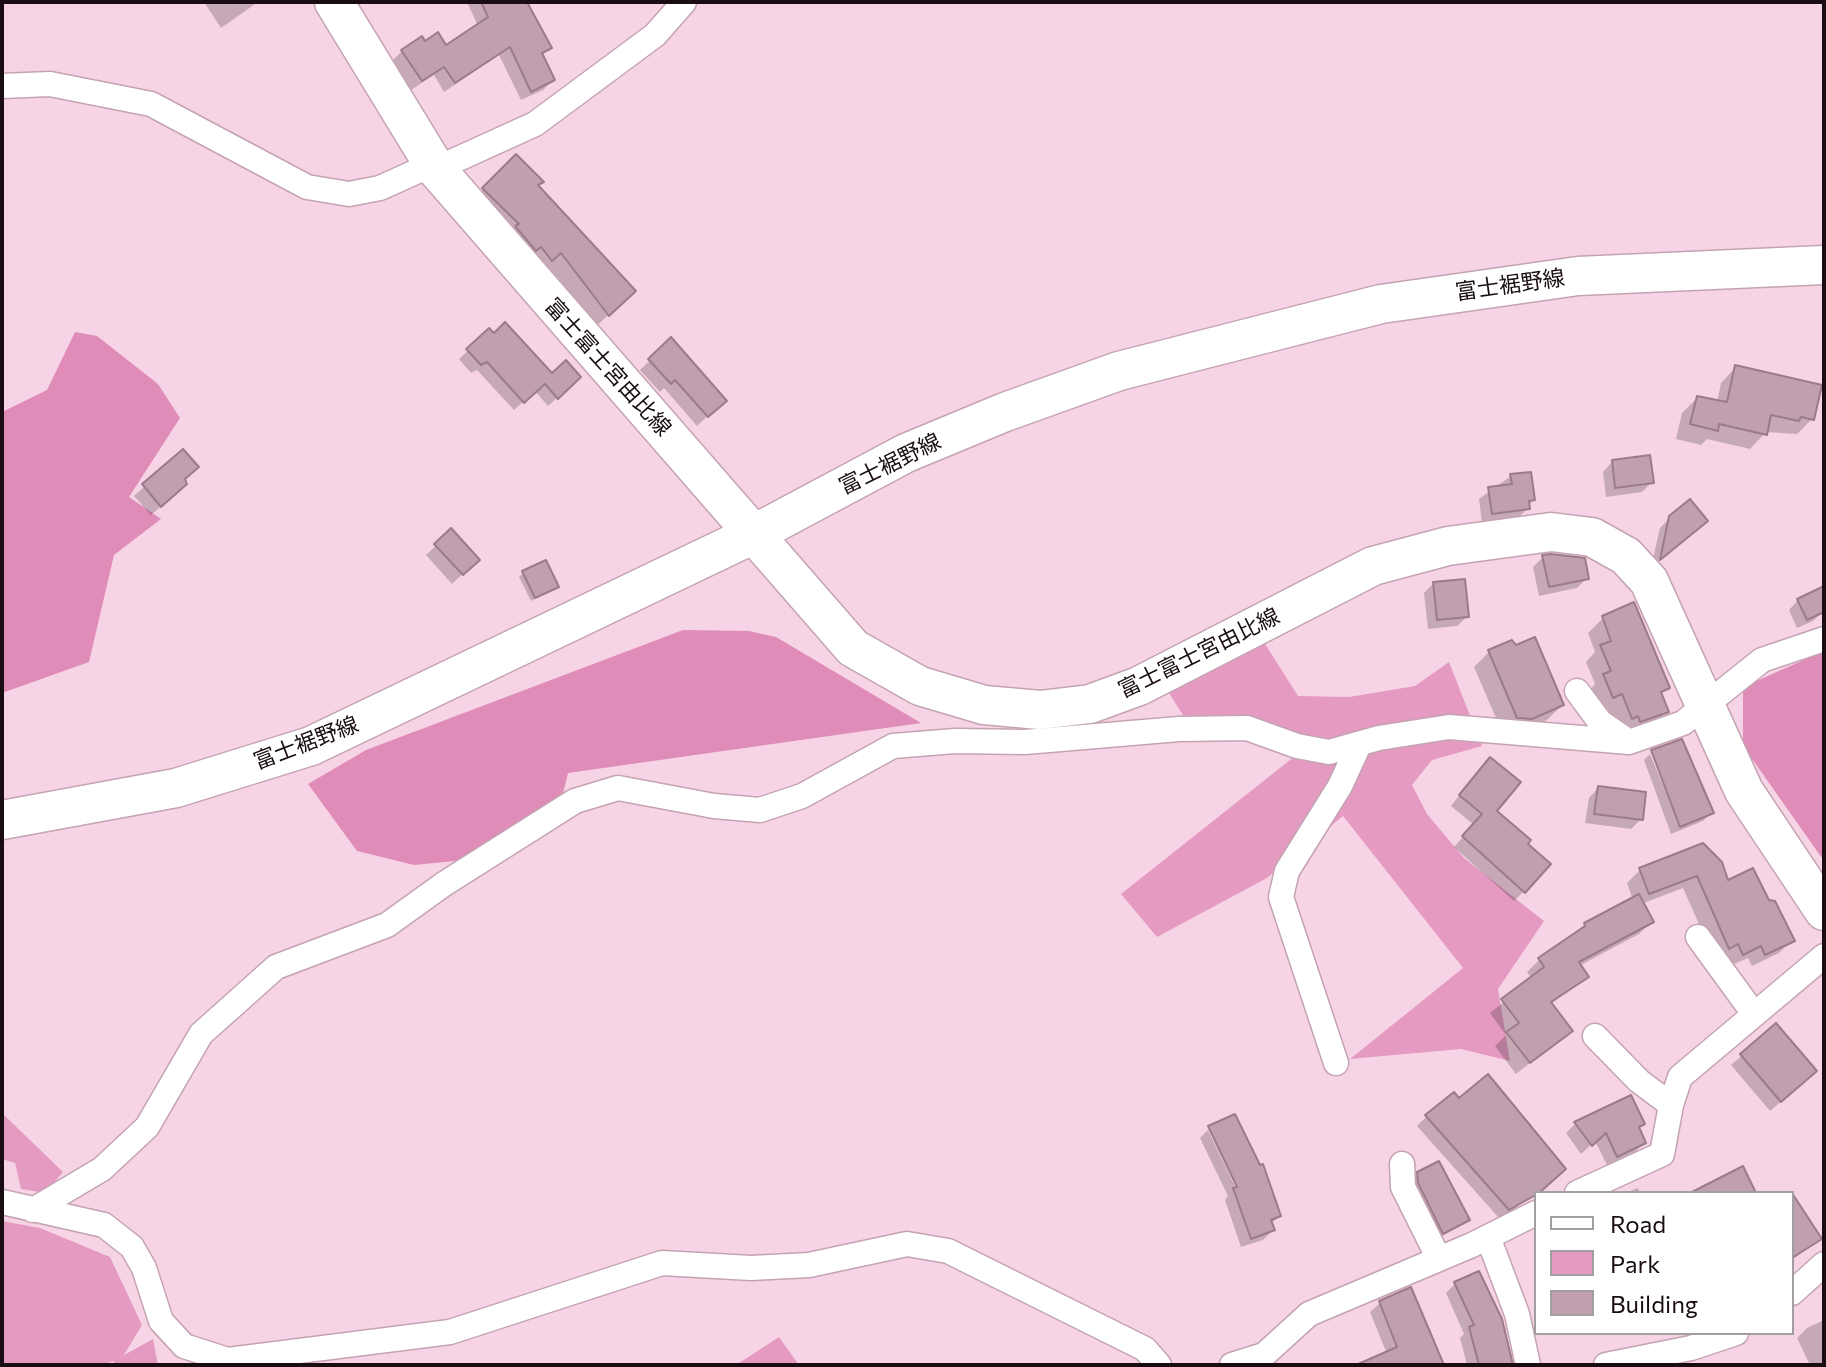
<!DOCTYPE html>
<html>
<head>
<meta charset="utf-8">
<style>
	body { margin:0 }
	#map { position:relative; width:1826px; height:1367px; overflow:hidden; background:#f7d4e5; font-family:Commissioner,sans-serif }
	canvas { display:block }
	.frame { position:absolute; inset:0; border:4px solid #190d13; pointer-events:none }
	.legend { position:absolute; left:1534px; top:1191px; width:260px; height:144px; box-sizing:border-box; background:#fff; border:2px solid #a39ea1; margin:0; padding:10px 14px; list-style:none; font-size:24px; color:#190d13 }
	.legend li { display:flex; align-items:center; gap:16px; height:40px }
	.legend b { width:40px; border:2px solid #a39ea1 }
</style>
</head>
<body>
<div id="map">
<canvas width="1826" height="1367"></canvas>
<div class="frame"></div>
<ul class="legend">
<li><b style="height:10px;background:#fff"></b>Road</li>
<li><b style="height:22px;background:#e59bc1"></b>Park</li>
<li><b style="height:22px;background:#c09faf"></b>Building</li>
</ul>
</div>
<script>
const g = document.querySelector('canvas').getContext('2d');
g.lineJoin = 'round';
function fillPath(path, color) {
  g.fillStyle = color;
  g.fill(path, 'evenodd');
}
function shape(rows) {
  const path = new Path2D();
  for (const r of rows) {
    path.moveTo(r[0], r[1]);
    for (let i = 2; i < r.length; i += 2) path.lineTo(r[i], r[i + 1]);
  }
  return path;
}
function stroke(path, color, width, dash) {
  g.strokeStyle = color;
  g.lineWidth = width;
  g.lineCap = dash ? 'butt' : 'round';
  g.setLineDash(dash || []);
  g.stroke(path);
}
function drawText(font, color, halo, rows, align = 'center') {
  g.font = font + ' Commissioner,"Noto Sans JP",sans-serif';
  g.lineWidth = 6;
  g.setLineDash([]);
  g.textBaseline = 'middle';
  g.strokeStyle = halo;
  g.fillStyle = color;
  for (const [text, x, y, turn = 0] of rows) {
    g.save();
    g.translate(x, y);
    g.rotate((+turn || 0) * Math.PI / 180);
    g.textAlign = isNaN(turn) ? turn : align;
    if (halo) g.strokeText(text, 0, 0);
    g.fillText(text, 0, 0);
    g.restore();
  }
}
const green = shape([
	[1262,639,1298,696,1349,697,1415,686,1449,662,1482,746,1432,760,1412,785,1427,814,1464,858,1544,921,1498,989,1510,1061,1461,1049,1350,1059,1463,968,1343,816,1267,878,1157,937,1121,894,1295,756,1244,737,1198,739,1169,693],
	[2,1113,63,1172,45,1193,21,1189,15,1163,2,1159],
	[2,1221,40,1228,110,1257,142,1325,124,1355,153,1339,158,1365,113,1365,114,1361,100,1365,2,1365],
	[779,1337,799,1365,736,1365]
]);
const forest = shape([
	[75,332,97,336,158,384,180,418,129,497,161,519,114,555,89,662,2,693,2,412,47,390],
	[683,630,749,631,776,637,921,723,568,773,555,827,455,861,414,865,357,851,308,784,366,750],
	[1824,651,1824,861,1743,746,1743,687]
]);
const shadow = shape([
	[204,2,258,2,221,28],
	[467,2,525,2,550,48,541,56,553,80,543,90,521,100,499,55,444,92,434,75,411,90,392,61,402,51,425,43,446,47,478,26],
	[516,157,542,182,537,186,620,305,594,328,546,265,538,273,470,203],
	[489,331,552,376,570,386,548,406,535,391,514,410,477,370,471,373,459,359],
	[671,340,714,410,697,426,664,388,660,392,640,370],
	[1736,367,1812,419,1797,434,1766,432,1750,449,1707,439,1701,445,1676,439,1682,413,1697,398,1717,402,1721,383],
	[183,452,183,480,175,494,151,515,134,496],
	[1612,462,1652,482,1642,492,1606,497,1603,472],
	[1511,476,1533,499,1528,508,1518,518,1482,523,1479,499],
	[1671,517,1696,530,1651,567,1660,528],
	[451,531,477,560,452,584,426,555],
	[1543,557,1587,578,1577,588,1539,596,1533,567],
	[523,573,556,587,531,601,519,577],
	[1434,583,1467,617,1457,626,1428,629,1424,593],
	[1798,600,1823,611,1813,621,1797,628,1789,610],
	[1603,618,1668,688,1660,695,1667,711,1652,727,1616,732,1607,708,1597,712,1589,691,1595,684,1586,662,1595,652,1588,633],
	[1511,642,1562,705,1547,720,1515,733,1502,732,1474,667,1489,652],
	[1681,742,1711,813,1703,821,1671,834,1644,760,1650,754,1671,804,1674,803,1655,753,1651,753],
	[1480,769,1494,811,1525,844,1524,891,1514,901,1454,847,1474,825,1451,806],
	[1598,788,1641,819,1631,829,1585,823,1589,798],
	[1702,846,1727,883,1768,902,1792,940,1779,953,1752,966,1748,958,1729,966,1715,960,1683,888,1641,904,1651,922,1639,934,1579,966,1586,976,1550,1005,1570,1031,1516,1074,1495,1046,1506,1035,1490,1013,1532,979,1527,972,1539,960,1585,925,1633,900,1627,883,1640,870],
	[1776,1026,1805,1081,1770,1111,1731,1065],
	[1427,1116,1561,1165,1513,1211,1499,1218,1417,1126],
	[1234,1117,1259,1168,1262,1166,1279,1216,1271,1224,1273,1230,1263,1240,1241,1247,1225,1200,1228,1196,1200,1138,1208,1130,1240,1197,1243,1195,1212,1129,1208,1129],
	[1575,1124,1642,1124,1637,1129,1644,1143,1634,1153,1607,1165,1595,1141,1581,1154,1566,1133],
	[1419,1173,1467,1220,1433,1242,1408,1184],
	[1638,1188,1640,1193,1625,1193],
	[1792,1196,1819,1239,1792,1260],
	[1456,1283,1511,1365,1467,1365,1460,1338,1464,1334,1446,1293],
	[1380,1303,1442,1365,1361,1365,1387,1354,1370,1312],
	[1824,1320,1824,1365,1810,1365,1797,1338,1807,1328]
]);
const building = shape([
	[481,2,527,2,552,48,542,53,555,80,531,92,510,47,455,83,444,67,422,81,401,50,422,36,425,41,438,32,446,45,488,17,481,2],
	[516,154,544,182,538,185,636,291,609,316,561,253,552,261,541,247,536,251,515,226,519,224,482,188,516,154],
	[505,322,552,373,566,360,581,377,558,399,545,384,524,403,487,362,481,365,466,349,489,328,494,333,505,322],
	[671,337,727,401,708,417,675,380,671,384,648,359,671,337],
	[1735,365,1822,385,1814,420,1801,417,1799,421,1771,415,1767,435,1719,424,1718,431,1690,424,1697,396,1727,402,1735,365],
	[183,449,199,467,185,479,187,484,161,507,142,484,183,449],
	[1650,455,1654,483,1615,488,1612,460,1650,455],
	[1531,472,1535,500,1529,501,1530,509,1492,514,1488,487,1512,484,1510,474,1531,472],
	[1690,499,1708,521,1660,560,1669,516,1690,499],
	[451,528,480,560,463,575,434,544,451,528],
	[1551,554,1585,558,1589,579,1549,587,1542,555,1551,554],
	[546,560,559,587,535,598,522,571,546,560],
	[1465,579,1469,617,1437,620,1433,582,1465,579],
	[1824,586,1824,612,1807,620,1797,599,1824,586],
	[1634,602,1670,688,1661,692,1669,712,1640,722,1638,716,1632,719,1622,694,1613,698,1603,674,1611,671,1600,645,1611,641,1602,616,1634,602],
	[1535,637,1564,705,1532,719,1517,718,1488,650,1512,640,1516,645,1535,637],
	[1682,739,1714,813,1680,827,1651,750,1682,739],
	[1490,757,1521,782,1497,811,1531,840,1528,844,1551,864,1525,893,1462,836,1482,814,1459,795,1490,757],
	[1598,786,1646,792,1643,820,1594,814,1598,786],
	[1703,843,1722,862,1728,880,1753,868,1769,900,1775,901,1795,941,1765,955,1761,946,1743,955,1738,944,1729,949,1697,876,1649,894,1639,868,1703,843],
	[1639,894,1654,922,1579,962,1589,977,1551,1002,1573,1031,1530,1063,1506,1032,1519,1023,1501,999,1544,967,1538,958,1585,926,1584,923,1639,894],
	[1776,1023,1817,1071,1781,1102,1740,1054,1776,1023],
	[1488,1074,1566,1169,1539,1193,1509,1210,1425,1115,1454,1092,1459,1098,1488,1074],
	[1631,1095,1645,1124,1639,1127,1646,1143,1617,1157,1606,1133,1592,1146,1574,1122,1631,1095],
	[1235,1114,1260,1165,1263,1164,1281,1216,1271,1220,1275,1230,1251,1239,1233,1188,1237,1187,1208,1126,1235,1114],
	[1439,1161,1470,1220,1443,1234,1418,1183,1417,1172,1439,1161],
	[1743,1166,1756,1193,1690,1193,1743,1166],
	[1792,1193,1822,1239,1792,1258,1792,1193],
	[1479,1271,1502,1319,1513,1365,1479,1365,1469,1327,1474,1325,1454,1282,1479,1271],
	[1411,1287,1444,1365,1356,1365,1397,1347,1379,1301,1411,1287]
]);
const street = shape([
	[2,86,50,84,151,104,307,187,349,194,380,188,433,164],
	[436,169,535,124,655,35,684,2],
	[1577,691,1600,722,1629,742],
	[1698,937,1754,1014],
	[1595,1036,1639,1081,1671,1105],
	[1336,1063,1281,897,1287,871,1340,786,1358,747],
	[1402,1164,1403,1187,1439,1259],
	[1577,1193,1662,1154,1671,1105,1680,1077,1824,956],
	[2,1202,104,1225,132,1247,144,1268,161,1321,184,1346,228,1360,450,1332,662,1263,751,1268,809,1265,907,1244,948,1251,1145,1349,1159,1365],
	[33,1210,102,1169,147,1127,201,1034,276,967,387,925,444,884,575,801,618,788,714,806,760,810,802,796,893,746,955,741,1025,742,1179,729,1247,728,1297,746,1329,752,1379,738,1449,727,1629,742,1683,723,1762,660,1824,639],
	[1488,1237,1517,1314,1528,1365],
	[1792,1293,1824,1264],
	[1232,1365,1264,1355,1309,1314,1472,1245,1536,1213],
	[1606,1365,1691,1348,1736,1333]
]);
const primary = shape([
	[334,2,436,169,853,648,920,686,984,705,1040,710,1090,704,1139,686,1373,566,1448,546,1551,532,1592,537,1626,556,1649,581,1744,791,1824,911],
	[2,820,176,788,311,746,756,533,906,453,1005,412,1119,371,1381,304,1578,276,1824,265]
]);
const streetNames = [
	["富士裾野線",1510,285,-8],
	["富士富士宮由比線",608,367,48],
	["富士裾野線",890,464,-26],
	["富士富士宮由比線",1199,653,-26],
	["富士裾野線",306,743,-21]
];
fillPath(green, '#e59bc1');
fillPath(forest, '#df8cb8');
fillPath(shadow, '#0003');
fillPath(building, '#c09faf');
stroke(building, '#9b7b8b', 2);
stroke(street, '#c4a3b3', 27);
stroke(primary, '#c4a3b3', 41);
stroke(street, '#fff', 24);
stroke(primary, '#fff', 38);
drawText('22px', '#190d13', '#fff', streetNames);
</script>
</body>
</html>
